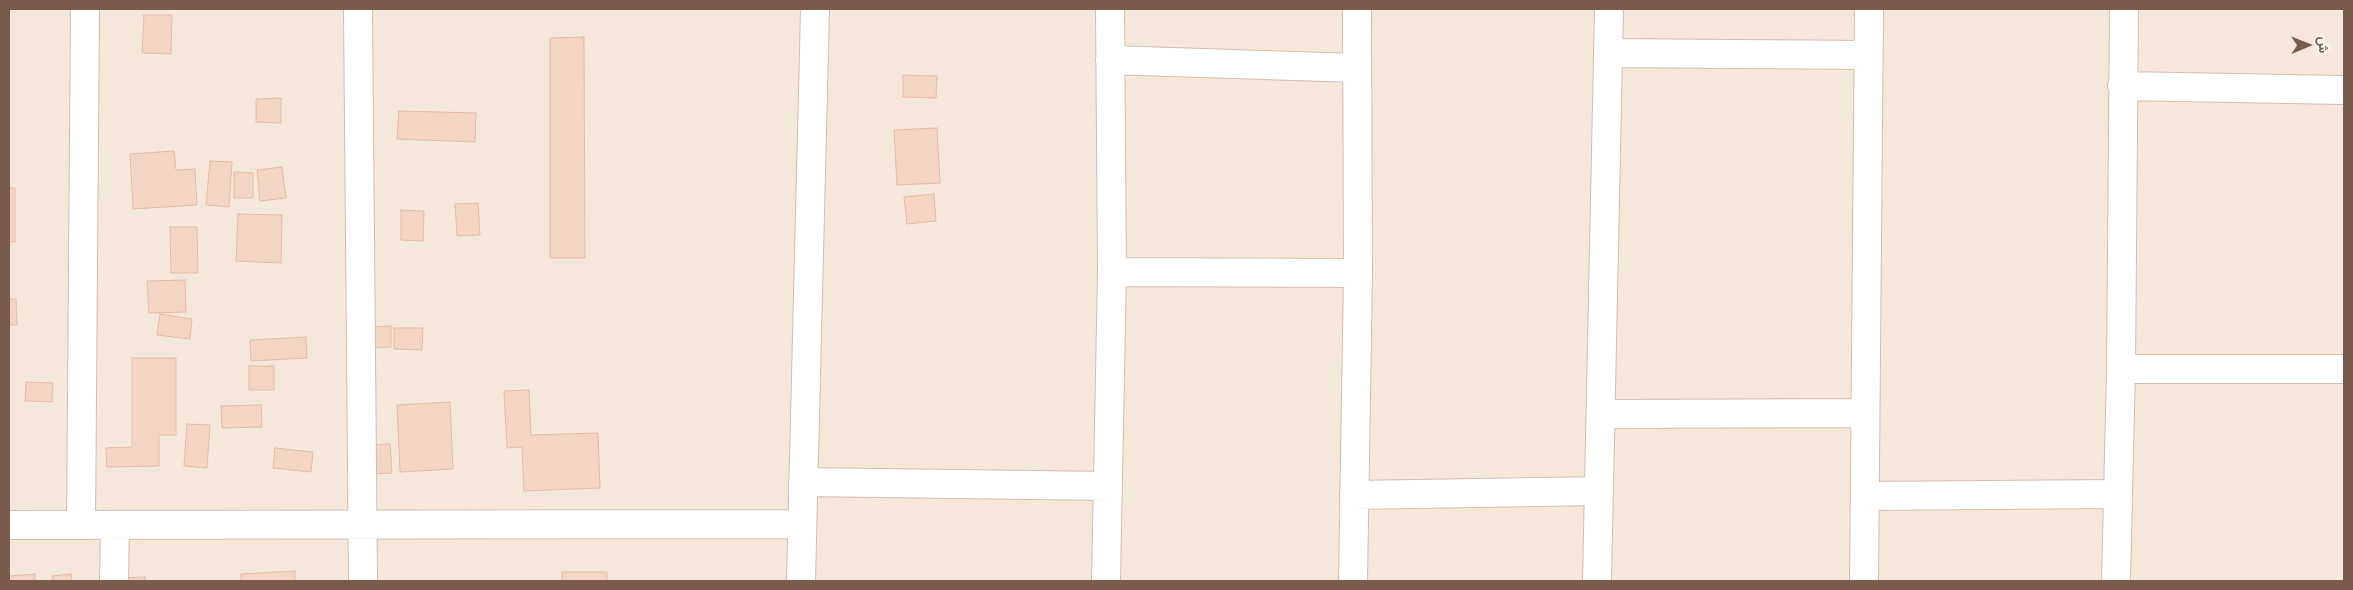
<!DOCTYPE html>
<html>
<head>
<meta charset="utf-8">
<style>
	body { margin:0 }
	#map { position:relative; width:2353px; height:590px; overflow:hidden; background:#fdf6ec; font-family:"Fira Sans Condensed",Vazirmatn,sans-serif }
	canvas { display:block }
	.frame { position:absolute; inset:0; border:10px solid #7a5c4d; pointer-events:none }
	.north { position:absolute; left:2283px; top:20px; width:50px; height:50px; -webkit-text-stroke:4px #fffaf3; paint-order:stroke; rotate:89deg; font-size:14px; font-weight:700; line-height:20px; text-align:center; color:#7a5c4d }
	.north::after { content:''; display:block; margin:auto; width:18px; height:22px; background:#7a5c4d; clip-path:polygon(50% 0,100% 100%,50% 72%,0 100%) }
</style>
</head>
<body>
<div id="map">
<canvas width="2353" height="590"></canvas>
<div class="frame"></div>
<div class="north">ش</div>
</div>
<script>
const g = document.querySelector('canvas').getContext('2d');
g.lineJoin = 'round';
function fillPath(path, color) {
  g.fillStyle = color;
  g.fill(path, 'evenodd');
}
function shape(rows) {
  const path = new Path2D();
  for (const r of rows) {
    path.moveTo(r[0], r[1]);
    for (let i = 2; i < r.length; i += 2) path.lineTo(r[i], r[i + 1]);
  }
  return path;
}
function stroke(path, color, width, dash) {
  g.strokeStyle = color;
  g.lineWidth = width;
  g.lineCap = dash ? 'butt' : 'round';
  g.setLineDash(dash || []);
  g.stroke(path);
}
const residential = shape([
	[9,9,2344,9,2344,581,9,581]
]);
const building = shape([
	[144,15,172,15,171,54,142,53,144,15],
	[584,37,585,258,550,258,550,38,584,37],
	[903,75,937,76,936,98,903,97,903,75],
	[281,98,281,123,256,122,256,99,281,98],
	[399,111,476,113,475,142,397,139,399,111],
	[937,128,940,183,897,185,894,130,937,128],
	[174,151,176,170,195,169,197,205,133,209,130,154,174,151],
	[210,161,232,162,229,207,206,205,210,161],
	[282,167,286,198,260,201,257,170,282,167],
	[234,172,253,173,253,198,234,198,234,172],
	[9,188,15,188,15,242,9,242,9,188],
	[934,194,936,221,907,224,904,197,934,194],
	[478,203,480,235,457,236,455,204,478,203],
	[401,210,424,211,423,241,401,240,401,210],
	[238,214,282,215,281,263,236,261,238,214],
	[170,227,197,227,198,273,171,273,170,227],
	[185,280,186,312,149,313,147,281,185,280],
	[9,299,16,299,17,325,9,325,9,299],
	[160,314,192,319,190,339,157,335,160,314],
	[391,326,391,347,369,348,369,327,391,326],
	[394,328,423,328,422,350,394,349,394,328],
	[306,337,307,358,251,361,250,340,306,337],
	[132,358,176,358,176,435,159,435,159,466,107,467,106,448,132,447,132,358],
	[249,366,274,366,274,390,249,390,249,366],
	[26,382,53,383,52,402,25,401,26,382],
	[529,390,531,435,598,433,600,488,524,491,522,447,507,448,504,391,529,390],
	[450,402,453,469,400,472,397,405,450,402],
	[261,405,262,427,222,428,221,406,261,405],
	[187,424,210,425,207,468,184,466,187,424],
	[390,444,392,473,373,474,371,445,390,444],
	[275,448,313,452,311,472,273,468,275,448],
	[295,571,295,581,241,581,241,574,295,571],
	[562,572,607,572,607,581,562,581,562,572],
	[35,574,35,581,9,581,9,576,35,574],
	[71,574,72,581,53,581,52,576,71,574],
	[145,577,145,581,122,581,122,578,145,577]
]);
const street = shape([
	[358,9,363,581],
	[1608,53,1868,55],
	[1110,60,1356,68],
	[2122,86,2344,90],
	[1112,272,1358,273],
	[2121,369,2344,369],
	[1601,414,1865,413],
	[803,482,1108,486],
	[1354,495,1599,491],
	[1865,496,2117,494],
	[9,525,802,524],
	[81,525,85,9],
	[114,581,115,525],
	[801,581,815,9],
	[1106,581,1112,272,1110,9],
	[1353,581,1358,273,1357,9],
	[1597,581,1609,9],
	[1864,581,1869,9],
	[2116,581,2121,369,2124,9]
]);
fillPath(residential, '#f5e8da');
fillPath(building, '#f3d5c3');
stroke(building, '#e6bba3', 1);
stroke(street, '#d1beb0', 30);
stroke(street, '#fff', 28);
</script>
</body>
</html>
